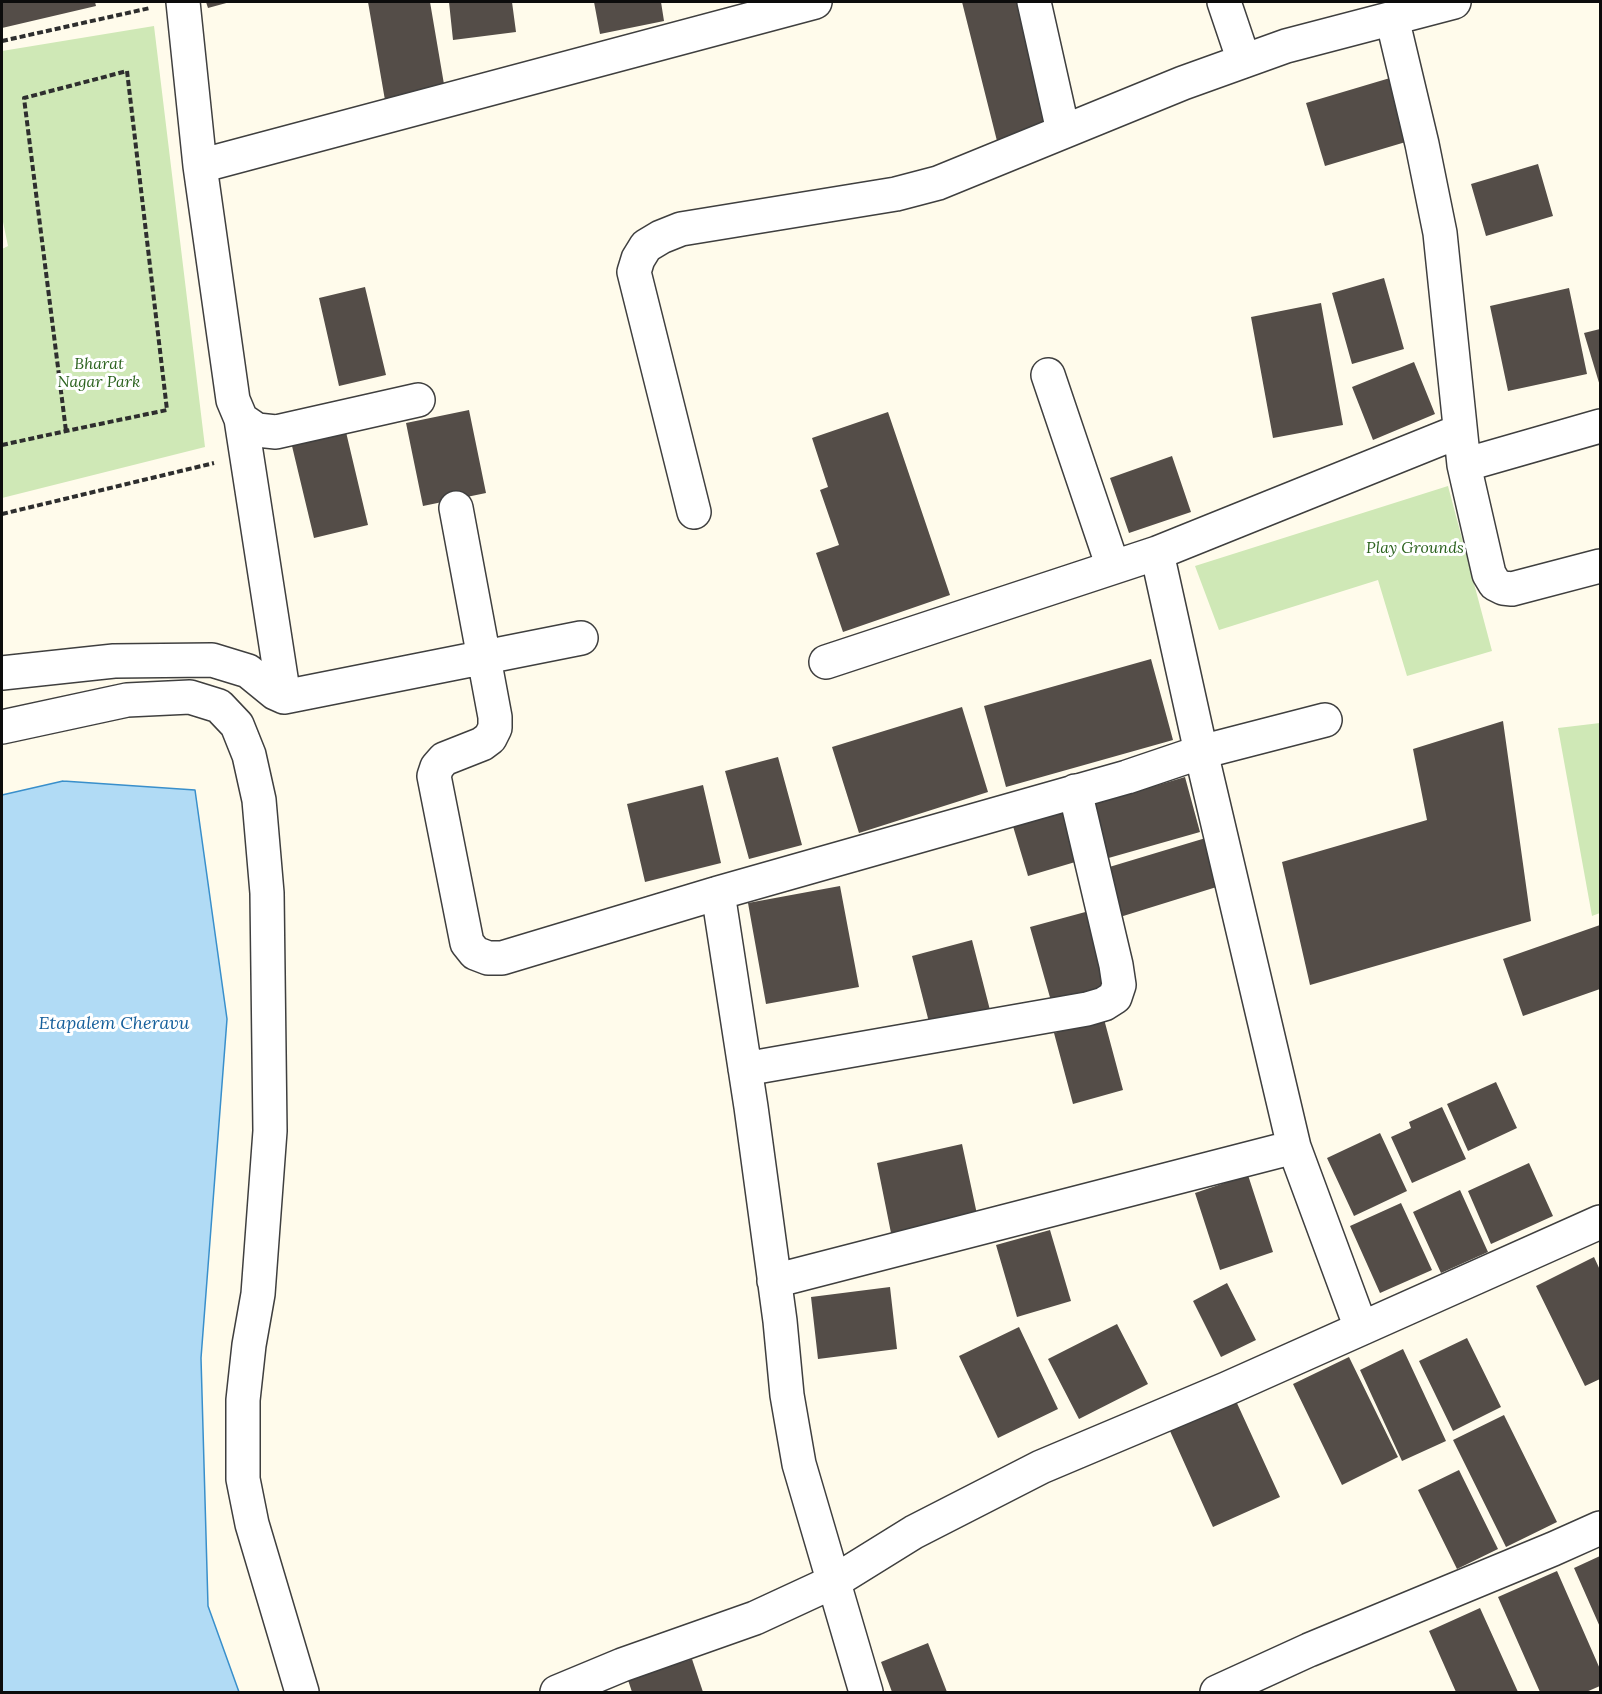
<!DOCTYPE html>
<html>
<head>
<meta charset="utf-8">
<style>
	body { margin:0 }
	#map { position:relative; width:1602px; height:1694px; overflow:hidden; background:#fffbeb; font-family:Lora,serif }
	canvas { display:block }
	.frame { position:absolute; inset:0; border:3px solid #0c0c0c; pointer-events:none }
</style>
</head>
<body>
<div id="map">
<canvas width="1602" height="1694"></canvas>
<div class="frame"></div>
</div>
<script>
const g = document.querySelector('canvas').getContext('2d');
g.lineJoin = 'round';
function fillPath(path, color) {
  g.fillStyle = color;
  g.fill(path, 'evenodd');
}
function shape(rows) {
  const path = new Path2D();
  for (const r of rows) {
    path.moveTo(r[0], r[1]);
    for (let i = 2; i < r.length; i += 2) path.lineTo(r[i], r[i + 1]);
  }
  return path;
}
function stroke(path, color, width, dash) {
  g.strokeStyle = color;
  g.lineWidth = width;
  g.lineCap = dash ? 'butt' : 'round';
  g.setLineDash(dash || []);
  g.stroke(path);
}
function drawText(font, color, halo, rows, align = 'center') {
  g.font = font + ' Lora,serif';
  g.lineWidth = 6;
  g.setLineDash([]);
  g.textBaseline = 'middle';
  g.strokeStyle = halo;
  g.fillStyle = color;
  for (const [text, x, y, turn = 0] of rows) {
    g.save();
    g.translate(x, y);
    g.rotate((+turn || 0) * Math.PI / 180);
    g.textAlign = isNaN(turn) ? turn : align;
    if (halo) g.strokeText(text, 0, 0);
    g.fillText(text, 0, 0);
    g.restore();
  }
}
const green = shape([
	[154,26,205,447,2,498,2,249,8,246,2,217,2,51],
	[1448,486,1492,651,1407,676,1378,580,1219,630,1195,566],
	[1600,723,1600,913,1592,916,1558,728]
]);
const water = shape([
	[63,781,195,790,227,1019,201,1358,208,1606,239,1692,2,1692,2,795,63,781]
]);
const building = shape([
	[2,2,95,2,96,6,2,28],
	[206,2,230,2,208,8],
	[368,2,430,2,446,96,386,106],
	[449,2,512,2,516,32,453,40],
	[594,2,661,2,664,21,600,34],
	[962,2,1022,2,1054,127,997,141],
	[1390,78,1409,141,1325,166,1306,103],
	[1538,164,1553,216,1486,236,1471,184],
	[1384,278,1404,349,1352,364,1332,293],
	[365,287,386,375,339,386,319,298],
	[1569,288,1587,374,1508,391,1490,306],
	[1321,303,1343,425,1273,438,1251,317],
	[1600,329,1600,386,1584,333],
	[1414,362,1435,414,1373,440,1352,387],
	[469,410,486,493,423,506,406,423],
	[888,412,950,595,843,632,816,553,839,545,820,490,828,487,812,438],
	[346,432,368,525,314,538,292,446],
	[1172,456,1191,512,1129,533,1110,478],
	[1151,659,1173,740,1006,787,984,706],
	[962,707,988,792,859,833,832,747],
	[1503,721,1531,921,1310,985,1282,862,1427,820,1413,749],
	[778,757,802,845,749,859,725,771],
	[1185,777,1200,832,1105,859,1090,805],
	[703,785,721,863,645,882,627,804],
	[1066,807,1082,860,1028,876,1012,823],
	[1209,837,1223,885,1120,917,1106,868],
	[840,886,859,987,766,1004,748,903],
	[1089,911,1109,985,1051,1001,1030,927],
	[1600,925,1600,989,1523,1016,1503,959],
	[972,940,991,1014,931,1030,912,956],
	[1104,1019,1123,1090,1073,1104,1054,1033],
	[1496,1082,1517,1128,1468,1151,1447,1104],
	[1442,1107,1466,1159,1412,1183,1391,1137,1411,1128,1409,1122],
	[1380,1133,1407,1191,1354,1216,1327,1158],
	[962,1144,978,1219,892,1238,877,1163],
	[1529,1163,1553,1216,1491,1244,1468,1191],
	[1248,1175,1273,1252,1220,1270,1195,1193],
	[1460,1190,1488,1252,1441,1273,1413,1212],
	[1401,1203,1432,1270,1380,1293,1350,1226],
	[1050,1230,1071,1301,1017,1317,996,1245],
	[1594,1257,1600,1270,1600,1379,1585,1386,1536,1286],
	[1227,1283,1256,1340,1221,1357,1193,1301],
	[890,1287,897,1349,818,1359,811,1297],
	[1117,1324,1148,1384,1079,1419,1048,1359],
	[1019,1327,1058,1409,998,1438,959,1356],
	[1467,1338,1501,1407,1453,1431,1419,1361],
	[1403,1349,1446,1441,1402,1461,1360,1370],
	[1349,1357,1398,1457,1342,1485,1293,1384],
	[1236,1401,1280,1497,1213,1527,1170,1431],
	[1504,1415,1557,1522,1506,1547,1453,1440],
	[1459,1470,1498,1549,1457,1569,1418,1490],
	[1600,1556,1600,1627,1574,1568],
	[1557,1571,1600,1669,1600,1686,1586,1692,1540,1692,1498,1597],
	[1480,1608,1518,1692,1456,1692,1429,1631],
	[928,1643,947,1692,892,1692,881,1662],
	[692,1659,703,1692,632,1692,628,1680]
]);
const path = shape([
	[2,41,150,8],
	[2,445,66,431,167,410,127,71,24,98,66,431],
	[2,514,214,463]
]);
const minor = shape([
	[183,2,200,166,233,400,241,419,257,430,276,432,418,400],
	[1034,2,1063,131],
	[1224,2,1244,61],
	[1392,18,1422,144,1440,233,1464,465,1600,426],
	[200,166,815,2],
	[1048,375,1113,567],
	[241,419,284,697],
	[1464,465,1489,574,1495,584,1503,588,1512,589,1600,566],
	[456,508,495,717,495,728,490,738,482,744,444,759,437,767,434,776,467,943,475,953,488,958,502,958,718,893,1127,777,1201,752,1157,553],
	[694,512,634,272,638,259,646,246,661,237,681,229,896,194,938,183,1183,83,1286,46,1454,2],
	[826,662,1157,553,1460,431],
	[2,673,114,661,212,660,248,671,275,693,284,697,581,638],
	[2,727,127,700,190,697,219,706,237,725,249,755,259,800,267,893,270,1131,258,1294,249,1345,243,1400,243,1479,252,1524,302,1692],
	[718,893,751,1107,780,1321,787,1395,799,1464,866,1692],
	[745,1069,1087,1009,1104,1004,1115,997,1119,985,1116,965,1075,791],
	[1294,1147,1201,752,1325,720],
	[774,1281,1294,1147,1361,1328],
	[557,1692,622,1665,755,1618,835,1581,914,1532,1041,1467,1226,1389,1600,1222],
	[1217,1692,1309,1650,1553,1549,1600,1528]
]);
const parkNames = [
	["Bharat",99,364],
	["Nagar Park",99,382],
	["Play Grounds",1415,548]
];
const waterNames = [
	["Etapalem Cheravu",114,1024]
];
fillPath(green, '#cfe8b6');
fillPath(water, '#b1dbf5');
stroke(water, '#398fcb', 1.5);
fillPath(building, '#544d48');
stroke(minor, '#3f3f3f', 36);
stroke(path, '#2e2e2e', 4, [6, 3]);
stroke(minor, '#fff', 33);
drawText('italic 16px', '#2b621e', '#fff', parkNames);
drawText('italic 18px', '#17609c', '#fff', waterNames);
</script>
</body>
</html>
